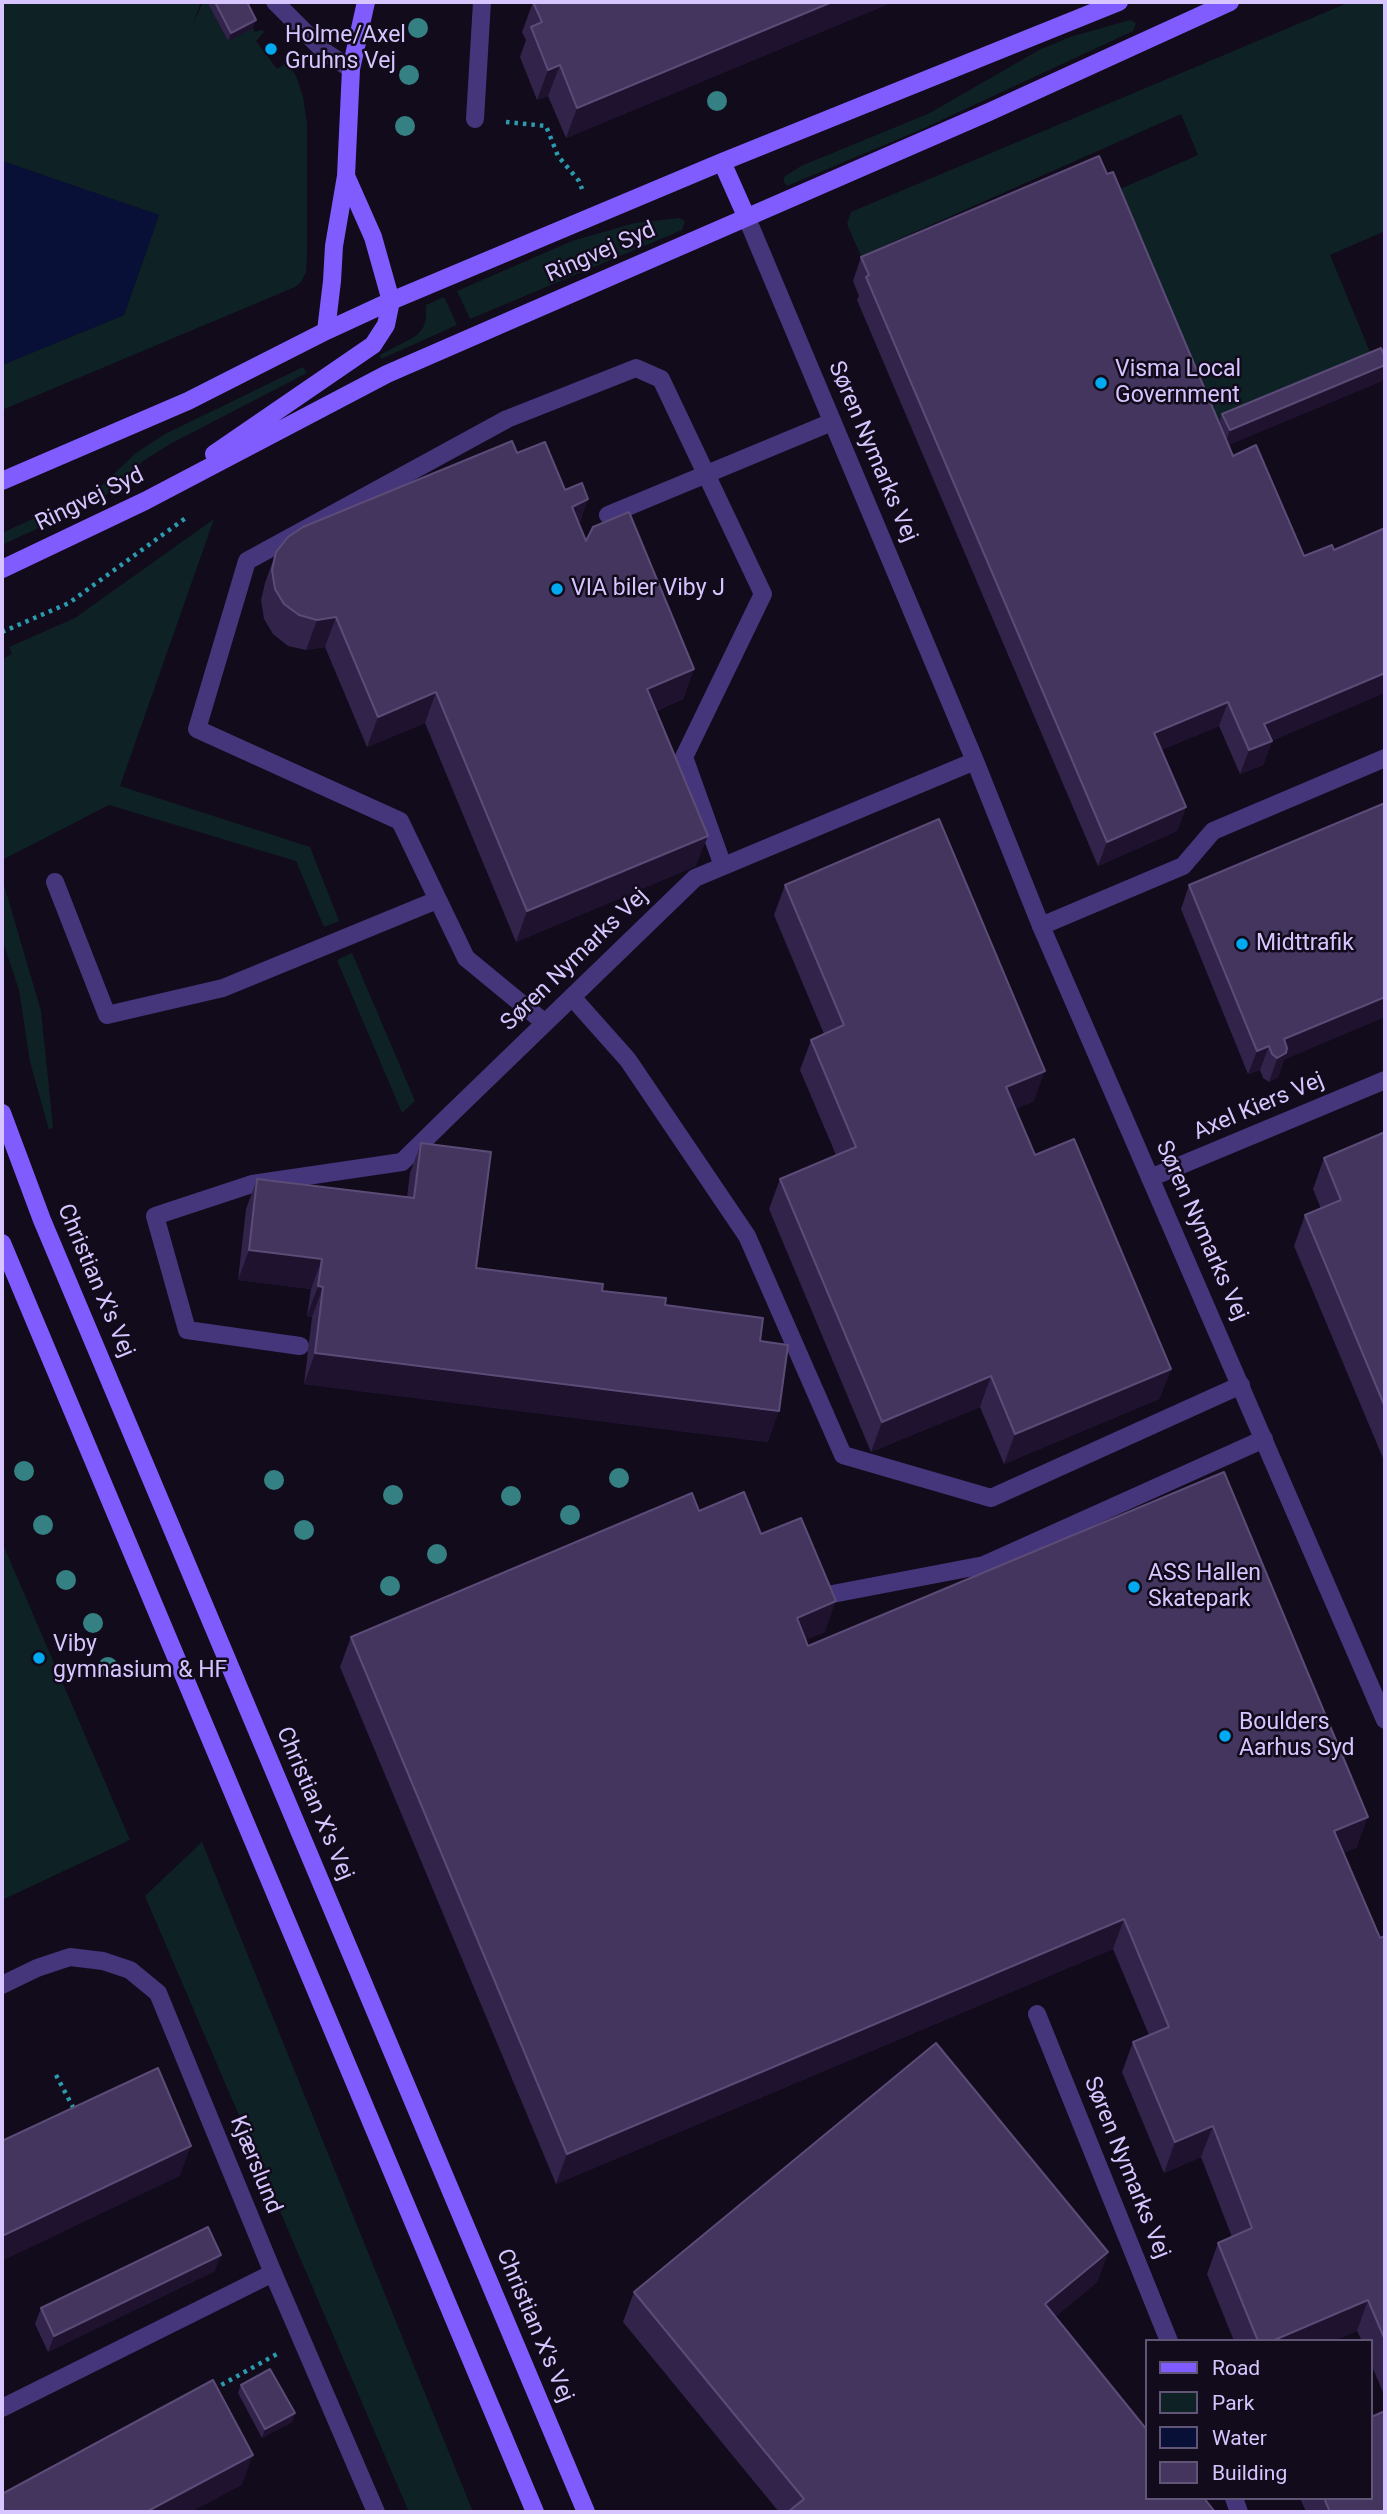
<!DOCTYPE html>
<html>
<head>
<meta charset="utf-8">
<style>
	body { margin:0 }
	#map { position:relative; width:1387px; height:2514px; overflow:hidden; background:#110b1b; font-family:Roboto,sans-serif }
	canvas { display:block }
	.frame { position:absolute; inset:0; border:4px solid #d7c5ff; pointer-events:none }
	.legend { position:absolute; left:1145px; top:2339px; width:228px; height:161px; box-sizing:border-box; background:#110b1b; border:2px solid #605576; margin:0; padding:9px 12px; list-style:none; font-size:21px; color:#d7c5ff }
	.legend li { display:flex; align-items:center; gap:14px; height:35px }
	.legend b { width:35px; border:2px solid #605576 }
</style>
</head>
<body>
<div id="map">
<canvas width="1387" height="2514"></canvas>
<div class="frame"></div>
<ul class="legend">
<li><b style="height:9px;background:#805cff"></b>Road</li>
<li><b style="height:19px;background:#0e2225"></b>Park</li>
<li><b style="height:19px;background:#081037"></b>Water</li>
<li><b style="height:19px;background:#44355e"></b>Building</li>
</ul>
</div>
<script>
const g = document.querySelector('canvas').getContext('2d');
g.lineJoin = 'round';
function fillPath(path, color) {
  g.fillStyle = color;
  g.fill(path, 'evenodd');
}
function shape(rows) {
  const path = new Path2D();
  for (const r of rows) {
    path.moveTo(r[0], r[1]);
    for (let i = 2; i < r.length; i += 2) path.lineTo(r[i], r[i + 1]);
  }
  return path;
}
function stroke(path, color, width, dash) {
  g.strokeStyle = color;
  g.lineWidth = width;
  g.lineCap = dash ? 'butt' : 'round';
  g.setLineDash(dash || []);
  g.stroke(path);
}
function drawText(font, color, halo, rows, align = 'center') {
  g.font = font + ' Roboto,sans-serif';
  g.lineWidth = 5;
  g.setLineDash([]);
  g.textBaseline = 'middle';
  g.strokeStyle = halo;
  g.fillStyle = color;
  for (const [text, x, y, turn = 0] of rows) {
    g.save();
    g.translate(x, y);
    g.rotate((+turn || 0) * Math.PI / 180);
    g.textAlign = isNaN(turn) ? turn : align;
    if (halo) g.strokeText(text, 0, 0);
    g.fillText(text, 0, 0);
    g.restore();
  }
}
const green = shape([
	[2,2,201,2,193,24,203,2,207,2,228,41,253,28,255,32,262,30,264,32,256,41,277,69,287,62,296,76,303,97,307,123,307,252,306,272,301,282,295,287,2,410,2,365,124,315,159,215,2,161],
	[1350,2,1385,2,1385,231,1330,255,1375,364,1217,430,1104,196,1198,155,1181,114,861,256,847,224,851,212],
	[1130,20,1136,23,1133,31,920,130,787,186,784,182,784,177,801,166,930,113,1039,50,1070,37],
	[679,218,685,221,682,230,470,319,457,291,572,241,635,223],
	[444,297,457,325,381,359,380,355,416,336,423,328,426,319,426,305],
	[303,367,307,373,170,444,143,461,103,498,2,545,2,533,98,489,136,453,165,434],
	[214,519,120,786,310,847,339,921,324,927,296,861,109,805,2,860,2,659,12,654,9,647,75,618],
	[2,878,41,1011,53,1127,49,1130,30,1062,19,990,2,939],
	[352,953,415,1101,402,1113,337,960],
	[2,1542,130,1840,2,1900],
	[202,1842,473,2512,409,2512,145,1896]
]);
const water = shape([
	[2,161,159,215,124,315,2,365]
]);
const path = shape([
	[506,122,546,126,558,156,579,181,582,189],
	[2,632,69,603,187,517],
	[56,2075,75,2111],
	[214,2389,277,2354]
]);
const lane = shape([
	[275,2,325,52,351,69],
	[475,119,482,2],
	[608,515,832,422],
	[55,882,107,1015,223,988,437,900],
	[1041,926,1183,866,1213,831,1385,758],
	[572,997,628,1060,747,1236,843,1455,991,1498,1241,1385],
	[545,1023,466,958,400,821,197,729,247,561,507,419,636,368,661,379,763,594,684,757,723,866],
	[300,1346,187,1330,155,1216,252,1184,402,1162,452,1113],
	[822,1596,984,1565,1264,1439],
	[2,2408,273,2273]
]);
const street = shape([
	[746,216,975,761,1041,926,1385,1720],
	[452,1113,695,878,975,761],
	[1150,1178,1385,1080],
	[2,1985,37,1968,70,1957,103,1961,130,1970,158,1993,273,2273,376,2512],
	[1037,2014,1169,2341],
	[1234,2498,1239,2512]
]);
const secondary = shape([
	[722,162,746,216],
	[326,331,332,281,334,246,346,176,351,69,366,2],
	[214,454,373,345,386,325,391,301,373,237,346,176],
	[2,481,188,401,326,331,391,301,722,162,1119,2],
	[2,569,145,501,387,374,989,112,1230,2],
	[2,1113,42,1220,586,2512],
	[2,1243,535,2512]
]);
const trees = [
	[418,28],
	[409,75],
	[717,101],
	[405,126],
	[24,1471],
	[619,1478],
	[274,1480],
	[393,1495],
	[511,1496],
	[570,1515],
	[43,1525],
	[304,1530],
	[437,1554],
	[66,1580],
	[390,1586],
	[93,1623],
	[108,1667]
];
const wall = shape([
	[207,2,247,2,253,28,228,41],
	[533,2,893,2,566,138,548,96,537,100,520,57,526,40,522,32],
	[1107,174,1219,423,1222,414,1382,381,1228,445,1272,741,1263,765,1240,774,1219,726,1161,750,1186,807,1177,831,1098,866,857,300,859,296,853,281,861,257],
	[517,453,565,490,588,499,579,524,586,541,694,669,683,699,656,711,696,866,516,942,425,723,367,747,325,647,306,650,288,646,273,634,264,619,261,600,265,583,276,552],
	[785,885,1034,1101,1015,1109,1035,1155,1171,1369,1159,1399,1004,1464,980,1407,871,1452,769,1209,780,1179,836,1155,800,1070,811,1040,824,1034,774,915],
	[1189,885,1284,1060,1278,1077,1269,1082,1263,1078,1260,1070,1248,1074,1181,909],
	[1385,1132,1385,1463,1294,1246,1305,1215,1321,1209,1313,1189,1324,1158],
	[421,1143,476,1268,602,1291,665,1305,760,1341,768,1442,304,1384,312,1317,307,1316,311,1289,238,1280,246,1209,257,1179,407,1197,410,1173],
	[699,1511,761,1534,825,1632,805,1640,808,1646,1357,1847,1343,1853,1380,1938,1385,1936,1385,2397,1371,2364,1371,2341,1362,2341,1357,2331,1333,2341,1234,2341,1207,2274,1218,2243,1232,2237,1201,2157,1164,2173,1122,2072,1133,2042,1149,2035,1113,1949,556,2184,340,1667,351,1637],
	[1108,2252,1097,2282,1055,2317,1215,2512,779,2512,623,2322,634,2292],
	[215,2271,48,2352,35,2324,41,2308],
	[241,2385,295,2413,292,2422,262,2438,238,2393],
	[1300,2498,1371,2498,1385,2512,1306,2512]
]);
const shadedWall = shape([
	[832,2,893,2,566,138,577,108],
	[256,20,253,28,228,41,231,33],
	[560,65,548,96,537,100,548,70],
	[1385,365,1385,372,1382,381,1224,447,1230,430],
	[588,499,577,530,572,507],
	[336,617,325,647,306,650,317,620],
	[694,669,683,699,636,719,647,689],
	[1385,673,1385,693,1272,741,1263,765,1240,774,1249,750,1264,724],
	[436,692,425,723,367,747,378,717],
	[1228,702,1219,726,1145,757,1154,733],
	[1186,807,1177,831,1098,866,1107,842],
	[708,836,696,866,516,942,527,911],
	[1385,997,1385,1017,1284,1060,1278,1077,1269,1082,1284,1039],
	[1269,1046,1260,1070,1248,1074,1257,1051],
	[1045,1071,1034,1101,995,1117,1006,1087],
	[249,1250,322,1259,311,1289,238,1280],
	[318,1286,323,1287,312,1317,307,1316],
	[315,1353,779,1411,768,1442,304,1384],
	[1171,1369,1159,1399,1004,1464,1015,1434],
	[991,1376,980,1407,871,1452,882,1422],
	[836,1601,825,1632,785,1648,797,1618],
	[1368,1817,1357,1847,1323,1861,1334,1831],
	[1124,1919,1113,1949,556,2184,567,2154],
	[1213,2126,1201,2157,1164,2173,1175,2142],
	[191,2146,180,2176,2,2261,2,2236],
	[1108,2252,1097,2282,1034,2335,1045,2304],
	[221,2255,215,2271,48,2352,54,2336],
	[1368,2300,1357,2331,1333,2341,1272,2341],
	[295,2413,292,2422,262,2438,265,2429],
	[253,2455,242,2485,191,2512,146,2512]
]);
const building = shape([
	[215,2,247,2,256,20,231,33,215,2],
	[533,2,832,2,577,108,560,65,548,70,531,27,542,22,533,2],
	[1099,156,1107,174,1113,172,1233,456,1256,445,1304,556,1332,545,1334,550,1385,528,1385,673,1264,724,1272,741,1249,750,1228,702,1154,733,1186,807,1107,842,866,277,869,275,861,257,1099,156],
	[1381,348,1385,357,1385,365,1230,430,1222,414,1381,348],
	[512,441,517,453,545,442,565,490,582,483,588,499,572,507,586,541,593,527,629,512,694,669,647,689,708,836,527,911,436,692,378,717,336,617,317,620,299,615,284,604,275,589,272,570,276,552,288,537,303,527,512,441],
	[1385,803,1385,997,1284,1039,1287,1048,1286,1053,1277,1058,1272,1054,1269,1046,1257,1051,1189,885,1385,803],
	[939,819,1045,1071,1006,1087,1035,1155,1074,1139,1171,1369,1015,1434,991,1376,882,1422,780,1179,856,1147,811,1040,844,1025,785,885,939,819],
	[1385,1132,1385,1407,1305,1215,1341,1200,1324,1158,1385,1132],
	[421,1143,491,1152,476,1268,603,1284,602,1291,666,1298,665,1305,763,1318,760,1341,788,1345,779,1411,315,1353,323,1287,318,1286,322,1259,249,1250,257,1179,414,1198,421,1143],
	[1224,1472,1368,1817,1334,1831,1380,1938,1385,1936,1385,2340,1368,2300,1272,2341,1258,2341,1218,2243,1252,2228,1213,2126,1175,2142,1133,2042,1169,2027,1124,1919,567,2154,351,1637,692,1493,699,1511,744,1492,761,1534,801,1518,836,1601,797,1618,808,1646,1224,1472],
	[936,2043,1108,2252,1045,2304,1147,2430,1147,2498,1204,2498,1215,2512,788,2512,804,2499,634,2292,936,2043],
	[158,2068,191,2146,2,2236,2,2141,158,2068],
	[208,2227,221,2255,54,2336,41,2308,208,2227],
	[270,2369,295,2413,265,2429,241,2385,270,2369],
	[213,2380,253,2455,146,2512,2,2512,2,2494,213,2380],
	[1385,2411,1385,2512,1330,2512,1324,2498,1371,2498,1371,2417,1385,2411]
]);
const markers = [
	[271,49,7,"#00a9f0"],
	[1101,383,7,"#00a9f0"],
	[557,589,7,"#00a9f0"],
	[1242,944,7,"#00a9f0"],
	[1134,1587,7,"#00a9f0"],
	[39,1658,7,"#00a9f0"],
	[1225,1736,7,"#00a9f0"]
];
const poiNames = [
	["Holme/Axel",285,36],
	["Gruhns Vej",285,62],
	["Visma Local",1115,370],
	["Government",1115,396],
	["VIA biler Viby J",571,589],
	["Midttrafik",1256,944],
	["ASS Hallen",1148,1574],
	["Skatepark",1148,1600],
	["Viby",53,1645],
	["gymnasium & HF",53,1671],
	["Boulders",1239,1723],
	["Aarhus Syd",1239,1749]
];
const streetNames = [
	["Ringvej Syd",601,253,-24],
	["Søren Nymarks Vej",872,452,67],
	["Ringvej Syd",90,500,-26],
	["Søren Nymarks Vej",575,960,-44],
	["Axel Kiers Vej",1259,1107,-23],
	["Søren Nymarks Vej",1201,1231,66],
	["Christian X's Vej",95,1281,67],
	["Christian X's Vej",314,1804,67],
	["Kjærslund",255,2165,68],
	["Søren Nymarks Vej",1126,2168,68],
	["Christian X's Vej",534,2326,67]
];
fillPath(green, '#0e2225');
fillPath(water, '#081037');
stroke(path, '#2b9bad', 4.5, [3.5, 5]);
stroke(lane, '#45357b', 18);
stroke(street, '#45357b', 18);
stroke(secondary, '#805cff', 18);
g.fillStyle = '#348082';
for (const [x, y] of trees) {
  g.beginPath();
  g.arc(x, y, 10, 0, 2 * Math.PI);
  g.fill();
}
fillPath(wall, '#32234b');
fillPath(shadedWall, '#1e122f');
fillPath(building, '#44355e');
stroke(building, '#5b4b77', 2);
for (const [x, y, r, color] of markers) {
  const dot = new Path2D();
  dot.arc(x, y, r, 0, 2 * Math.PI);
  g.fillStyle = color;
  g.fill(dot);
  stroke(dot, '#110b1b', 2.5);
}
drawText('23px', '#d7c5ff', '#110b1b', poiNames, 'left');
drawText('23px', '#d7c5ff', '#110b1b', streetNames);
</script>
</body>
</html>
